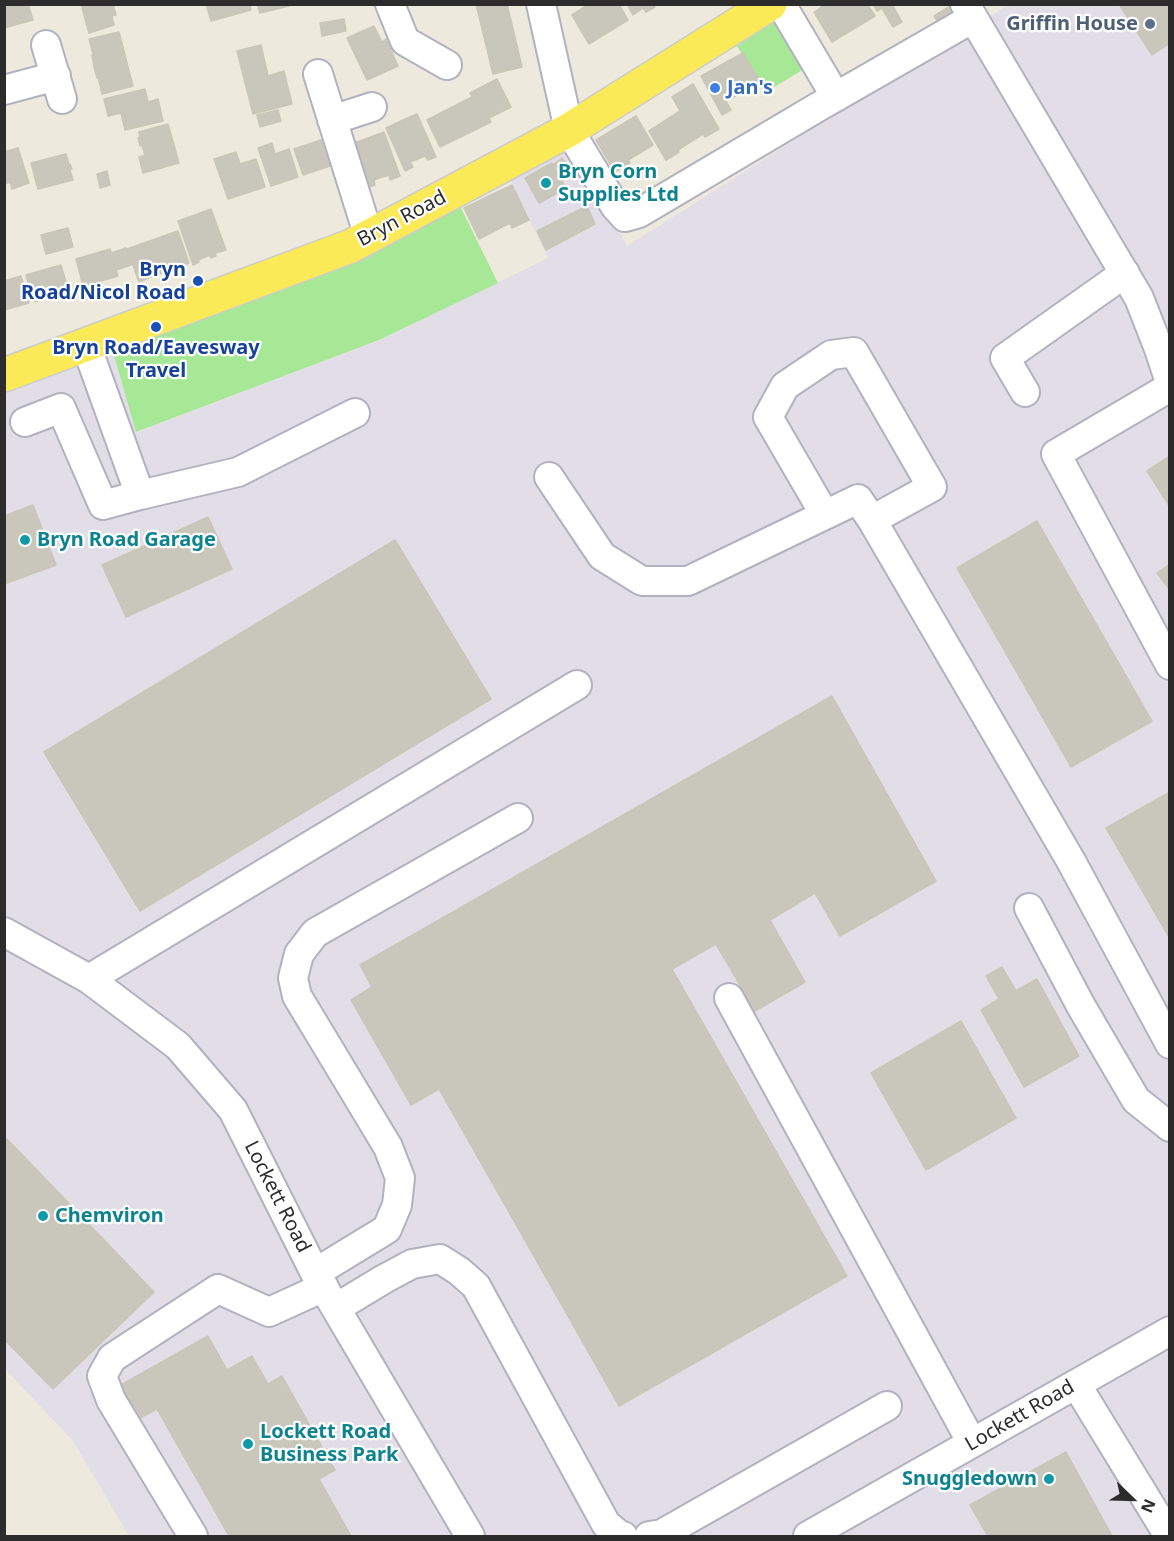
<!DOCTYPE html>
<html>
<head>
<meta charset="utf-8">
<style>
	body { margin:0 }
	#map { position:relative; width:1174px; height:1541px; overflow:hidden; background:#eee9dd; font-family:"Noto Sans",sans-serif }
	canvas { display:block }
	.frame { position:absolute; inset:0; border:6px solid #2c2c2c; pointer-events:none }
	.north { position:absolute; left:1102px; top:1469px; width:60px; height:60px; -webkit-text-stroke:4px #fff; paint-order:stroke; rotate:113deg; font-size:16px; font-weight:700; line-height:24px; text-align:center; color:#2c2c2c }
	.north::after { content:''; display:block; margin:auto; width:21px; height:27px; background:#2c2c2c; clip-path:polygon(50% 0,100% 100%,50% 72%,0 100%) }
</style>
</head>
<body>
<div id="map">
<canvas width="1174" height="1541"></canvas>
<div class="frame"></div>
<div class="north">N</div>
</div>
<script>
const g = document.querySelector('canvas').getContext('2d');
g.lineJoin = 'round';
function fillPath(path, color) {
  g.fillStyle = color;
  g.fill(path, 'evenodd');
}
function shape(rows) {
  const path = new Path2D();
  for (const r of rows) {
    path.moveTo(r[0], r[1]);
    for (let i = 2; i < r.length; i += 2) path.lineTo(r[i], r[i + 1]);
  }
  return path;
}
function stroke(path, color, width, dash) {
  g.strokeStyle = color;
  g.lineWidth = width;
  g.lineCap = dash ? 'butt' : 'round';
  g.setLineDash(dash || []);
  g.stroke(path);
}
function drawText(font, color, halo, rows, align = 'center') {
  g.font = font + ' "Noto Sans",sans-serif';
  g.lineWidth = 4.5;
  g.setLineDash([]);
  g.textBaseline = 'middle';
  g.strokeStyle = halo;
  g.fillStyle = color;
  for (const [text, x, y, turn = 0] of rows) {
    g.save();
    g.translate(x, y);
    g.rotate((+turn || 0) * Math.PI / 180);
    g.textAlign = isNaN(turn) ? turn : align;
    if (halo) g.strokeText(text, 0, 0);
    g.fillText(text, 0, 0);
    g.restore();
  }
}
const industrial = shape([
	[1008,5,1169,5,1169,1536,129,1536,73,1441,5,1369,5,383,114,355,137,432,382,339,548,258,510,179,570,145,627,246]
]);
const green = shape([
	[779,19,809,66,766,92,737,46],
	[457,200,498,283,379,340,136,432,111,345]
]);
const building = shape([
	[4,4,28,4,33,20,4,28,4,4],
	[81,4,113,4,116,15,112,16,114,25,89,33,81,4],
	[206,4,250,4,251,10,211,21,206,4],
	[257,4,289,4,289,6,260,13,257,4],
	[476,4,507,4,522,67,493,74,476,4],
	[589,4,619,4,628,20,589,44,572,15,589,4],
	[627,4,653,4,655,7,646,12,643,8,633,15,627,4],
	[826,4,867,4,875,16,832,42,814,12,826,4],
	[873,4,892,4,902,22,893,27,882,8,877,11,873,4],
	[954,4,963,11,940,25,934,16,954,4],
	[1119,4,1170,4,1170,43,1152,55,1119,4],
	[344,19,346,31,322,36,320,23,344,19],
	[374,26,382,42,386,39,398,66,367,80,347,38,374,26],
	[119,32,126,59,94,67,92,55,93,54,89,39,119,32],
	[261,45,268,76,284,71,292,104,253,114,237,51,261,45],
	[743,53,760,81,729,100,712,70,743,53],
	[126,59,133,86,102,94,98,77,97,78,94,67,126,59],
	[712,70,729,100,726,101,731,110,722,115,701,76,712,70],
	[497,79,511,107,489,118,491,122,440,147,427,120,472,97,470,93,497,79],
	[693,84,719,129,705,137,703,134,678,150,679,152,666,160,649,131,680,111,672,97,693,84],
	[145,89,148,102,158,99,163,121,125,130,121,113,108,116,104,99,145,89],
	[278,110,281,121,260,127,257,115,278,110],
	[417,114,436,157,428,160,425,156,418,159,401,121,417,114],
	[636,116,653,145,628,160,630,163,615,172,596,140,636,116],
	[401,121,418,159,410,162,413,167,405,171,386,128,401,121],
	[168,124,179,163,143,173,139,157,145,155,142,145,140,146,138,138,140,137,139,132,168,124],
	[384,132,400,176,390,180,389,175,382,177,368,138,384,132],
	[368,138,382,177,374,180,375,185,367,188,351,144,368,138],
	[321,140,330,166,303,175,294,149,321,140],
	[272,143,275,154,289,149,298,177,271,186,258,148,272,143],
	[18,148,29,183,12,189,10,182,4,184,4,152,18,148],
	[236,152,240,164,256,159,265,187,228,199,214,159,236,152],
	[66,154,69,165,70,164,72,169,70,170,73,180,38,189,31,163,66,154],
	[562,158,569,168,561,173,554,164,562,158],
	[552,163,566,188,539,203,525,178,552,163],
	[107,171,110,185,100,188,97,174,107,171],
	[512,185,529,220,512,228,510,223,479,239,464,208,512,185],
	[587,206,595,224,546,250,537,231,587,206],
	[211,209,226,250,215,253,216,256,211,258,195,215,211,209],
	[195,215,210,255,198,260,199,262,193,265,178,221,195,215],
	[68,228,73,247,65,249,60,230,68,228],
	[60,230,65,249,46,254,41,235,60,230],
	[178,231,189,263,173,269,161,237,178,231],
	[161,237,173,269,156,275,144,243,161,237],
	[144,243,156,275,139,282,127,249,144,243],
	[126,248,131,265,116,270,111,253,126,248],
	[110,249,118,276,83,286,76,259,110,249],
	[61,265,69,292,34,302,26,275,61,265],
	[21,276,29,303,4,310,4,281,21,276],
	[1170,456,1170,507,1147,471,1170,456],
	[33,505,56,565,4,584,4,516,33,505],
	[208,517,232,569,126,617,102,565,208,517],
	[1037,521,1152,721,1071,767,957,568,1037,521],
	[395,540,491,699,140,911,44,752,395,540],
	[1170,564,1170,590,1157,573,1170,564],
	[832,696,936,881,840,936,815,893,770,920,805,982,755,1011,716,944,672,969,847,1276,619,1406,439,1089,411,1105,351,1000,372,987,360,965,832,696],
	[1170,792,1170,939,1106,828,1170,792],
	[1002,967,1016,991,1037,979,1079,1056,1024,1087,981,1010,999,999,986,976,1002,967],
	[961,1021,1016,1118,926,1170,871,1073,961,1021],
	[7,1139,154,1292,53,1389,4,1339,4,1140,7,1139],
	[208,1336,227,1370,252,1356,268,1384,282,1376,335,1470,319,1479,351,1536,229,1536,157,1409,140,1418,121,1385,208,1336],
	[1066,1452,1112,1536,988,1536,970,1505,1066,1452]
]);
const minor = shape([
	[390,4,405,41,447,65],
	[541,4,569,130,615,206,625,217,639,213,818,107,973,18],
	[781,4,836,97],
	[965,4,1139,298,1159,349,1170,382],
	[46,45,62,99],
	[318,74,369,237],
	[4,90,56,76],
	[332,120,372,107],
	[86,345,140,495,238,472,355,413],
	[1170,387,1056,454,1170,665],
	[1025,392,1005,358,1125,273],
	[25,422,61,408,103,505,140,495],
	[549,477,602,556,642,581,688,581,858,499,872,520,1071,861,1170,1044],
	[825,515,768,417,785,386,831,355,854,352,932,487,872,520],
	[1029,908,1081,1006,1136,1100,1170,1127],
	[4,932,89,979,178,1046,233,1110,315,1273,470,1536],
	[89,979,577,685],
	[729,998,972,1443],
	[315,1273,387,1229,397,1205,400,1178,388,1147,297,996,293,978,299,954,315,933,518,818],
	[336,1308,384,1279,412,1264,440,1259,459,1271,476,1286,606,1524,620,1536,623,1536],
	[1076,1384,1169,1536],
	[193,1536,111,1400,102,1376,112,1358,218,1289,269,1312,324,1287],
	[649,1536,662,1534,887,1406],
	[808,1536,1170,1331]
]);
const major = shape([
	[4,375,351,246,569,130,770,4]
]);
const markers = [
	[1150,24,6,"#5c6f8a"],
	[715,88,6,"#3f7fe0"],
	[546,183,6,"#0f9aa8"],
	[198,281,6,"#1a4fb4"],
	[156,327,6,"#1a4fb4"],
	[25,540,6,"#0f9aa8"],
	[43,1216,6,"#0f9aa8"],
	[248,1444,6,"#0f9aa8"],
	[1049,1479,6,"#0f9aa8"]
];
const serviceNames = [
	["Griffin House",1138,24]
];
const shopNames = [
	["Jan's",727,88]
];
const cultureNames = [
	["Bryn Corn",558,172],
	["Supplies Ltd",558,195],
	["Bryn Road Garage",37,540],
	["Chemviron",55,1216],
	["Lockett Road",260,1432],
	["Business Park",260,1455],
	["Snuggledown",1037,1479,"right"]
];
const streetNames = [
	["Bryn Road",402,219,-28],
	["Lockett Road",277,1197,63],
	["Lockett Road",1020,1416,-30]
];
const transitNames = [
	["Bryn",186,270],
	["Road/Nicol Road",186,293],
	["Bryn Road/Eavesway",156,348,"center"],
	["Travel",156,371,"center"]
];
fillPath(industrial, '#e2dee7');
fillPath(green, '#a7e896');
fillPath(building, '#c9c7bc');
stroke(building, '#cac6b6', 1.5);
stroke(minor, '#b1b2c0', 32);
stroke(major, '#ccc', 36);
stroke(minor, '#fff', 28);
stroke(major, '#faea57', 33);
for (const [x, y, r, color] of markers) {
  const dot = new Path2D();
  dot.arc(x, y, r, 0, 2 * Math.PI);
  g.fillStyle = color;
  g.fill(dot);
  stroke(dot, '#fff', 2);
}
drawText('bold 20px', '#4e5e75', '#fff', serviceNames, 'right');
drawText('bold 20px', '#366cbe', '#fff', shopNames, 'left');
drawText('bold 20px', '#0d838f', '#fff', cultureNames, 'left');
drawText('20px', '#2c2c2c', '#fff', streetNames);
drawText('bold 20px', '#164399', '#fff', transitNames, 'right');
</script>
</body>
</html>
